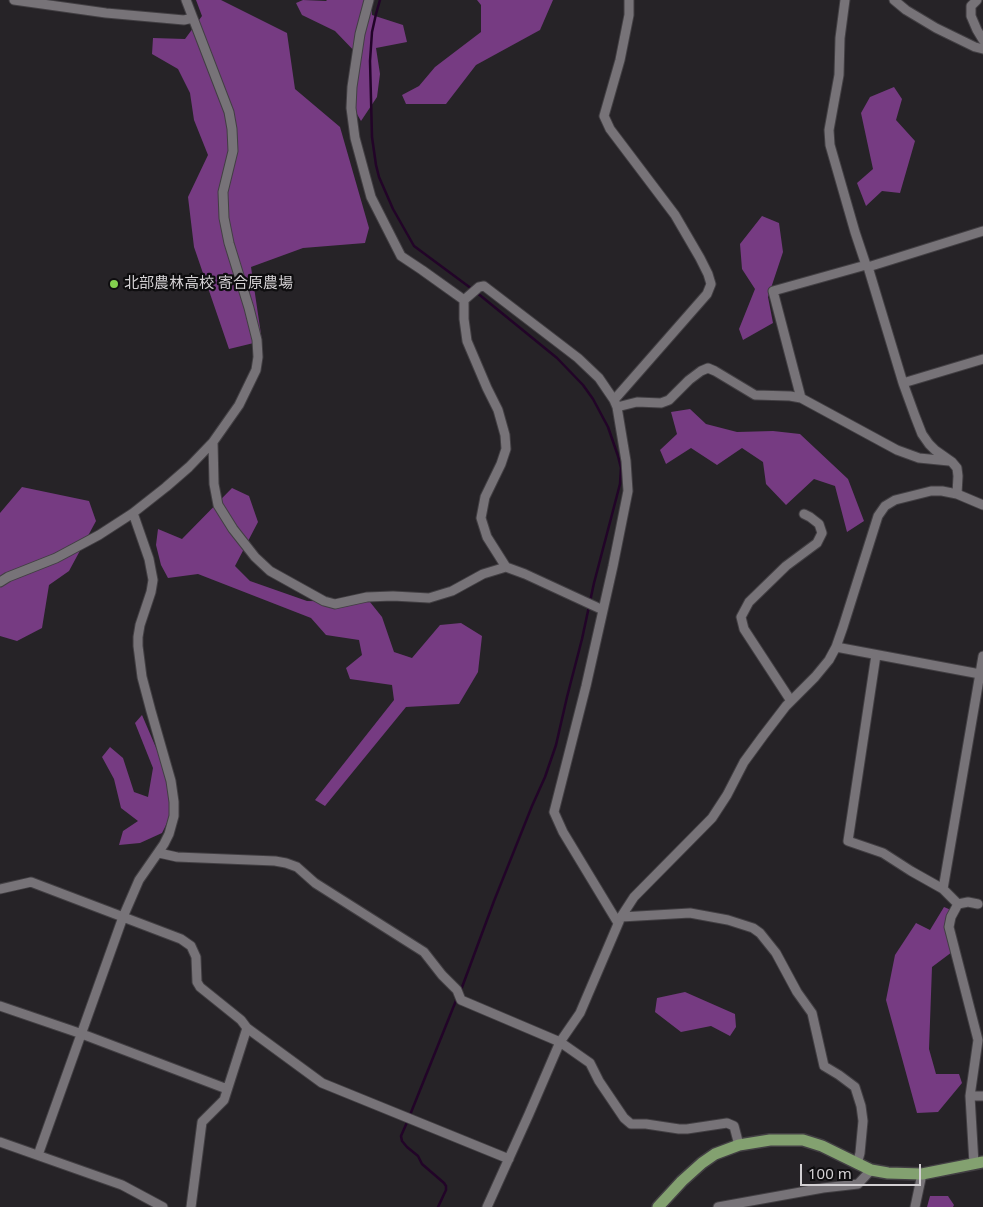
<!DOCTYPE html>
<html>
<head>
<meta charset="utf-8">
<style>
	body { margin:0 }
	#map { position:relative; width:983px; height:1207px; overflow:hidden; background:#262327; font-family:"Noto Sans",sans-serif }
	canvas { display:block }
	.scale { position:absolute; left:800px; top:1164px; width:121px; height:22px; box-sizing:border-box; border:2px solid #d3d0d3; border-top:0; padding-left:6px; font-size:15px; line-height:18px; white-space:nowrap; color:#d3d0d3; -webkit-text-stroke:4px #0e0d0f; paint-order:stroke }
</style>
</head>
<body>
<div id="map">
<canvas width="983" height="1207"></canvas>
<div class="scale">100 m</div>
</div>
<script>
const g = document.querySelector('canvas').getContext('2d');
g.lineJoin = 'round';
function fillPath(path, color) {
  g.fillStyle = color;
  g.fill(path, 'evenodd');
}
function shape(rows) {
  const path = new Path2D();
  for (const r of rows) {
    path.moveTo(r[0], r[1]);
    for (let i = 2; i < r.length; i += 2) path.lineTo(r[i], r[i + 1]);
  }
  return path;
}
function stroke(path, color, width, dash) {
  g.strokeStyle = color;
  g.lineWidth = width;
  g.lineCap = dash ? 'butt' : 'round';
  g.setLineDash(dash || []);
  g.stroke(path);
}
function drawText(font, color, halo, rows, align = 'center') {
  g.font = font + ' "Noto Sans","Noto Sans JP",sans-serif';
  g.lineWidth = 4.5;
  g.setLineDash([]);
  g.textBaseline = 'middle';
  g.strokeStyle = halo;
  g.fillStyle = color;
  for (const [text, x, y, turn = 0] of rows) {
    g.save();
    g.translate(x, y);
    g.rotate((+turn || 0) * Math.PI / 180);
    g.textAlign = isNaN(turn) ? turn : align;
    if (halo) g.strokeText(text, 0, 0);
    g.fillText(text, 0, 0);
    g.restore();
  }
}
const forest = shape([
	[196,0,221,0,287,33,295,89,340,127,369,228,365,243,303,248,251,267,262,341,229,349,194,247,188,197,208,155,194,120,190,93,178,69,152,54,153,38,185,39,202,16],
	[303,0,326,1,327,0,371,0,372,15,403,25,407,42,376,48,380,74,377,97,361,121,353,107,359,56,335,31,302,15,296,3],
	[477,0,553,0,540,30,476,65,446,104,406,104,402,95,419,86,435,67,481,32,481,5],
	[894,87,902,99,896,120,915,141,900,193,882,191,866,206,857,183,873,169,861,113,870,97],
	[762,216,779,223,783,252,768,297,773,323,743,340,739,329,755,289,742,269,740,244],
	[690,409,706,424,737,432,773,431,800,434,848,479,864,521,847,532,835,486,814,479,786,505,766,484,763,462,742,448,717,465,691,448,666,464,660,450,677,434,671,412],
	[22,487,89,501,96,521,69,571,49,585,42,628,17,641,0,636,0,513],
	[232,488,249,496,258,522,235,566,250,581,307,601,370,602,382,617,394,652,412,658,440,625,461,623,482,636,478,672,459,704,406,707,325,806,315,800,394,700,392,685,350,679,346,668,362,655,359,640,326,635,311,618,198,574,168,578,161,565,156,545,158,529,182,539],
	[142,715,166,771,171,815,162,833,140,843,119,845,123,831,138,821,121,808,114,779,102,757,110,747,123,758,134,792,148,797,153,768,135,723],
	[944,907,951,910,952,952,932,967,929,1049,936,1074,959,1074,962,1083,938,1112,917,1113,886,1000,895,955,916,923,930,930],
	[685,992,735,1014,736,1027,730,1036,711,1026,681,1032,655,1012,657,998],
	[930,1196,948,1196,954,1205,953,1207,927,1207]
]);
const stream = shape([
	[380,0,376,14,372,32,370,61,372,137,376,165,379,177,393,209,414,246,472,289],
	[461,990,494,901,532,806,545,777,556,745,567,697,582,639,594,583,620,484,621,468,618,456,608,427,593,399,583,385,557,358,476,292],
	[410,1115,457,998],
	[408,1120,401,1136,402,1141,407,1147,418,1156,422,1164,444,1183,446,1186,446,1190,438,1207]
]);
const minor = shape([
	[14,0,106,13,184,20,193,18],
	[369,0,360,34,352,87,351,108,355,138,371,197,401,256,422,270,464,300],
	[845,0,840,38,839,75,829,130,830,145,855,232,866,265,868,267,903,383,915,416,922,434,929,444,935,450,952,462,957,468,958,476,957,494],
	[894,0,906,10,936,28,975,47,983,49],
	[977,0,971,6,971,16,977,30,983,40],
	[868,267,983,231],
	[903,383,983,359],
	[801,398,773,291,866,265],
	[614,400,707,294,711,284,708,274,700,258,675,215,610,129,604,116,620,60,629,15,629,0],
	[617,407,637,402,661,403,669,400,689,380,701,371,708,368,715,371,755,395,790,396,801,398,897,450,919,458,949,461],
	[213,442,214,484,218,505,233,529,255,557,270,571,324,601,335,604,367,597,393,596,429,598,452,591,483,574,506,567,525,574,603,610],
	[506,567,487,537,481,518,485,497,501,464,506,449,505,435,498,410,487,388,467,341,464,319,464,300,479,287,484,286,578,358,599,378,614,400,617,407,626,461,628,491,613,566,586,686,554,812,563,832,618,923],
	[0,582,8,577,56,558,99,535,133,513,166,487,189,467,213,442,239,405,256,370,258,357,257,340,249,308,229,243,224,218,223,192,233,151,232,129,229,112,186,0],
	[836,647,980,674],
	[876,655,848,841,883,853,911,871,943,889,958,904],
	[791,701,744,629,741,617,749,602,786,566,817,543,822,533,819,524,810,517,804,514],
	[159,853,177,857,275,861,286,863,297,867,315,883,424,952,442,975,457,990,461,1000,560,1042,590,1063,599,1081,624,1118,631,1124,646,1124,679,1129,687,1129,727,1123,734,1126,739,1145],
	[0,889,31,882,181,939,191,946,196,957,197,982,200,987,241,1020,247,1028,322,1083,509,1159],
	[943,889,983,656],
	[621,917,690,913,728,920,753,928,760,933,776,953,797,992,812,1013,824,1066,839,1075,855,1087,861,1106,863,1121,860,1153,857,1164],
	[0,1006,82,1034,227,1089],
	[970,1096,983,1096],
	[0,1142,122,1185,163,1207],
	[38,1155,123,917,139,880,164,844,169,834,174,816,174,802,171,781,151,711,142,677,138,646,138,637,140,625,151,592,153,580,149,559,133,513],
	[974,1164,970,1096,978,1040,949,927,951,917,958,904,968,902,978,904],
	[191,1207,202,1122,224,1100,247,1028],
	[487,1207,529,1114,560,1042,580,1013,621,917,634,897,712,818,727,795,744,762,763,736,786,706,815,677,829,660,836,647,843,627,878,516,885,506,895,500,931,491,942,491,957,494,983,505],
	[718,1207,823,1188,858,1184,871,1170],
	[915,1207,922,1174]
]);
const major = shape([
	[658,1207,682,1181,702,1163,715,1154,739,1145,770,1140,803,1140,822,1146,871,1170,888,1173,922,1174,983,1162]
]);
const markers = [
	[114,284,5,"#83d04e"]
];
const poiNames = [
	["北部農林高校 寄合原農場",124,284]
];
fillPath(forest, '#763b82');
stroke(stream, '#220428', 2.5);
stroke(minor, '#423f43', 11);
stroke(major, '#423f43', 14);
stroke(minor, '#777378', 9);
stroke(major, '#83a170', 11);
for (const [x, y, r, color] of markers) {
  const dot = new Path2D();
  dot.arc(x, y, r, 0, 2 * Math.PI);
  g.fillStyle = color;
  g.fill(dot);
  stroke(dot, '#0e0d0f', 2);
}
drawText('15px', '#d3d0d3', '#0e0d0f', poiNames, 'left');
</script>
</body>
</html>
